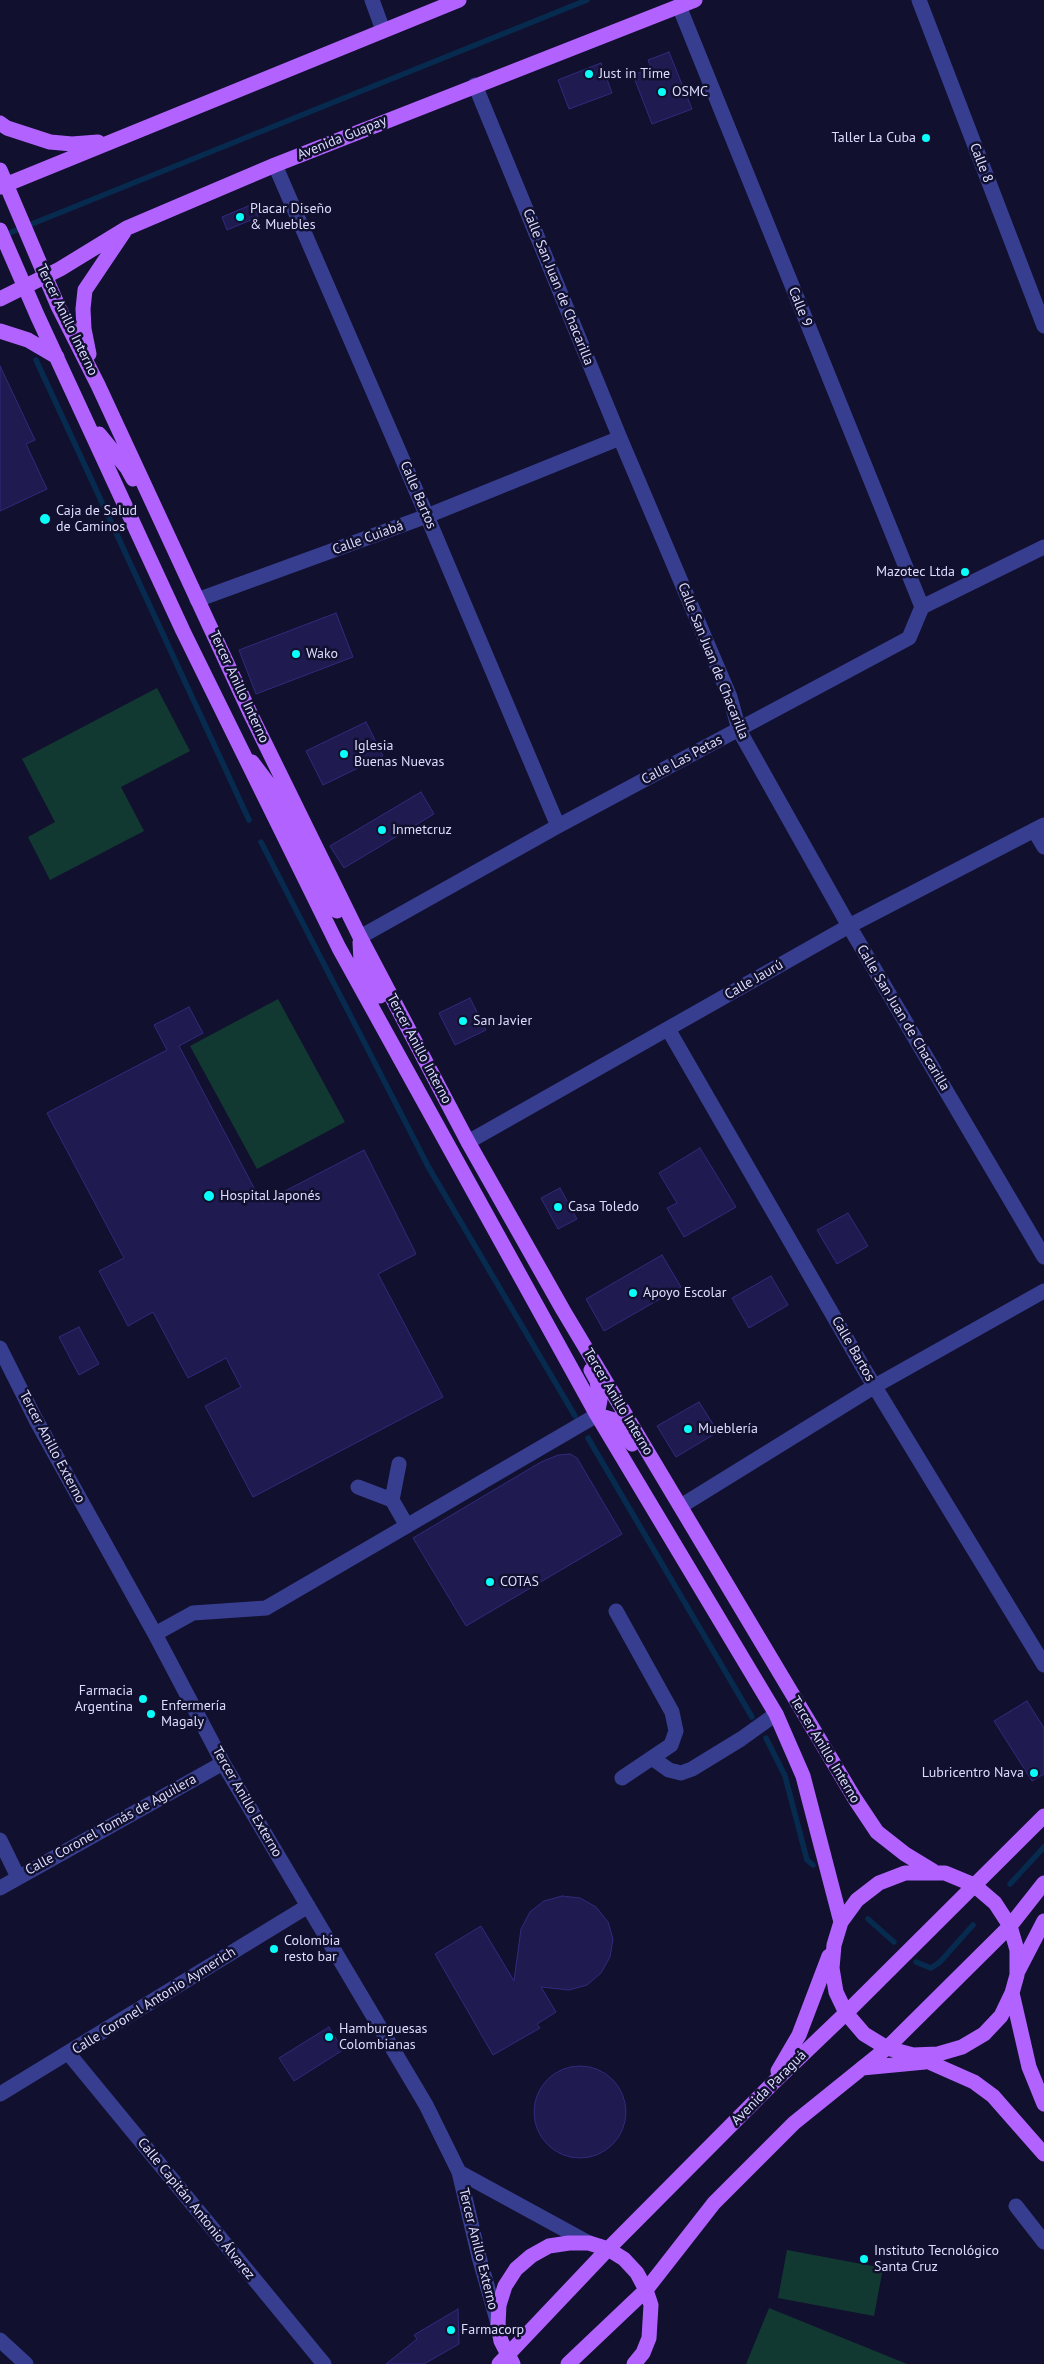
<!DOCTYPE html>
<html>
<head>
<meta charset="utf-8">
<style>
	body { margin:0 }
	canvas { display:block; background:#11102e }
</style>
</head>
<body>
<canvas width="1044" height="2364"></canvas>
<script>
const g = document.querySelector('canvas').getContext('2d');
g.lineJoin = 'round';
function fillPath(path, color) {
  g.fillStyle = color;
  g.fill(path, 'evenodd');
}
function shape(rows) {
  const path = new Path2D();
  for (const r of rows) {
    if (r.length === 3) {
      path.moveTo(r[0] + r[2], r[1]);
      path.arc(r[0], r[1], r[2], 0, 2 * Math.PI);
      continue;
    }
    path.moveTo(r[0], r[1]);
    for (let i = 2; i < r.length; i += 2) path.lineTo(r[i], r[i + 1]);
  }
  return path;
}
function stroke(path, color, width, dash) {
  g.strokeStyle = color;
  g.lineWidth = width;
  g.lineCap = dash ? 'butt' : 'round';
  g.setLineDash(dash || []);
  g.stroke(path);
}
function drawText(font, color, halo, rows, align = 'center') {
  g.font = font + ' "PT Sans",sans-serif';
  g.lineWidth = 5;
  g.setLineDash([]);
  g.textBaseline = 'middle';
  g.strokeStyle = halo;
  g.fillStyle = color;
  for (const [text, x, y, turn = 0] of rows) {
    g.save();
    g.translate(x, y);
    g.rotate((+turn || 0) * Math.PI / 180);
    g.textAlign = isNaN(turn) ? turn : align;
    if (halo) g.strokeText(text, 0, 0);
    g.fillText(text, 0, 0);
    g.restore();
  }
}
const green = shape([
	[157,688,190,751,121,787,144,831,50,880,28,837,55,822,22,759],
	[278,999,345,1122,257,1169,190,1046],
	[787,2250,883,2268,874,2316,778,2298],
	[769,2308,907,2364,746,2364]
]);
const stream = shape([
	[2,236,587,0],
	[36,360,249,820],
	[261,842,429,1168,575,1416],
	[588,1438,752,1717],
	[766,1738,785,1776,807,1860,813,1865],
	[1010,1884,1044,1847],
	[868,1919,894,1942],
	[916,1962,931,1968,940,1962,973,1925]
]);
const building = shape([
	[669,52,692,109,652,124,633,75,651,68,648,60,669,52],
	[601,63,612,93,569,109,558,80,601,63],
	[253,204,258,217,227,230,222,217,253,204],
	[0,366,35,440,26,444,47,489,0,511,0,366],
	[336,613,353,657,256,694,239,650,336,613],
	[366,722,383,756,323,785,306,751,366,722],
	[421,792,434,814,344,868,330,846,421,792],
	[470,998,486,1030,455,1045,439,1013,470,998],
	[189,1007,203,1033,179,1046,262,1203,364,1150,416,1254,378,1274,443,1397,253,1497,205,1406,241,1387,226,1358,188,1378,153,1312,128,1326,99,1271,124,1258,47,1113,167,1050,154,1025,189,1007],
	[700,1148,736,1207,684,1237,667,1208,677,1203,659,1173,700,1148],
	[560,1188,577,1219,558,1229,541,1198,560,1188],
	[848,1213,868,1246,837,1264,817,1230,848,1213],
	[662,1255,681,1287,604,1331,586,1299,662,1255],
	[771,1276,788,1305,749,1328,732,1298,771,1276],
	[79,1327,99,1364,79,1375,59,1337,79,1327],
	[699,1402,718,1432,676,1457,657,1426,699,1402],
	[570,1454,577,1458,622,1534,466,1626,413,1538,541,1462,558,1455,570,1454],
	[1027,1701,1044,1728,1044,1774,1032,1781,994,1721,1027,1701],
	[562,1896,580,1898,596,1907,608,1922,613,1939,610,1957,601,1973,587,1985,569,1990,541,1987,556,2012,537,2024,540,2028,493,2055,435,1954,481,1926,514,1981,521,1929,530,1912,544,1901,562,1896],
	[329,2027,343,2050,294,2081,279,2058,329,2027],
	[580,2112,46],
	[458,2309,459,2344,424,2364,386,2364,417,2339,414,2335,458,2309]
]);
const minor = shape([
	[372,0,383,30],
	[919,0,1044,326],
	[679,6,922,607],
	[475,85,620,438,730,697,739,730,849,926,1044,1257],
	[275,165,427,516,558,826],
	[197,600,427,516,620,438],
	[1034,830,1044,847],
	[360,937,558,826,909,638,922,607,1044,547],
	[668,1029,864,1369,1044,1665],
	[468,1142,849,926,1044,825],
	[0,1348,36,1420,155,1634,223,1763,426,2105,459,2172,479,2257,498,2324],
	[399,1464,392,1500,407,1526],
	[358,1487,392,1500],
	[681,1506,875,1386,1044,1291],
	[616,1611,672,1712,676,1731,671,1745,622,1778],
	[155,1634,193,1613,266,1608,597,1415],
	[652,1758,669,1770,681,1773,692,1769,741,1739,776,1714],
	[0,1840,18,1877],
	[0,1888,223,1763],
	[69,2054,324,2364],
	[0,2094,308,1906],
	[459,2172,589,2243],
	[1016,2206,1044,2242],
	[0,2340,26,2364]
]);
const major = shape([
	[0,123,7,128,50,142,72,144,98,142],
	[0,170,58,306,98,385,251,715,360,937,468,1142,563,1310,855,1799,877,1832,905,1854,933,1871],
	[0,187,459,0],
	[0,230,37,315,183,631,339,948,597,1415,776,1714,803,1776,841,1922],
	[0,299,60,269,127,228,275,165,695,0],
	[0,331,28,340,57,357],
	[89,354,84,329,83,309,85,290,124,232],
	[99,434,127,468,133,479],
	[252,762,283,803,337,911],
	[360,942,361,962,380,996],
	[591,1370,597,1381,600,1400,597,1415,614,1420,632,1444],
	[1017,1973,1044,1921],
	[1012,1993,1029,2067,1044,2104],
	[913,2055,938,2054,962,2047,984,2034,1001,2016,1012,1993,1017,1975,1017,1950,1010,1926,995,1903,974,1885,945,1873,905,1873,879,1883,857,1900,841,1922,834,1945,832,1968,836,1992,846,2013,864,2034,887,2048,913,2055,974,2082,993,2096,1044,2154],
	[862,2068,925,2062],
	[778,2071,799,2035,829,1956],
	[499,2364,608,2249,775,2081,846,2013,1044,1816],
	[513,2364,501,2341,498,2325,499,2305,505,2286,516,2269,531,2256,549,2246,569,2243,589,2243,608,2249,624,2259,637,2273,646,2290,651,2305,649,2338,643,2353,634,2364],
	[568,2364,646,2290,714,2203,794,2123,887,2048,1010,1926,1044,1883]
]);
const markers = [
	[589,74,5,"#08fffa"],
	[662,92,5,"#08fffa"],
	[926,138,5,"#08fffa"],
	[240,217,5,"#08fffa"],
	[45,519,6,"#08fffa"],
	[965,572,5,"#08fffa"],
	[296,654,5,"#08fffa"],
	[344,754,5,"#08fffa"],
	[382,830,5,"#08fffa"],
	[463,1021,5,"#08fffa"],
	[209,1196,6,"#08fffa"],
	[558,1207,5,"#08fffa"],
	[633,1293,5,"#08fffa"],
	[688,1429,5,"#08fffa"],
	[490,1582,5,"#08fffa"],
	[143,1699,5,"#08fffa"],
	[151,1714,5,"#08fffa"],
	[1034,1773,5,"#08fffa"],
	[274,1949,5,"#08fffa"],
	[329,2037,5,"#08fffa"],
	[864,2259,5,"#08fffa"],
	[451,2330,5,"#08fffa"]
];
const poiNames = [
	["Just in Time",599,74],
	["OSMC",672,92],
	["Taller La Cuba",916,138,"right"],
	["Placar Diseño",250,209],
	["& Muebles",250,225],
	["Caja de Salud",56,511],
	["de Caminos",56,527],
	["Mazotec Ltda",955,572,"right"],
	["Wako",306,654],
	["Iglesia",354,746],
	["Buenas Nuevas",354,762],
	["Inmetcruz",392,830],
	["San Javier",473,1021],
	["Hospital Japonés",220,1196],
	["Casa Toledo",568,1207],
	["Apoyo Escolar",643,1293],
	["Mueblería",698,1429],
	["COTAS",500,1582],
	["Farmacia",133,1691,"right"],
	["Argentina",133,1707,"right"],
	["Enfermería",161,1706],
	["Magaly",161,1722],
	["Lubricentro Nava",1024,1773,"right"],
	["Colombia",284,1941],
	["resto bar",284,1957],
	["Hamburguesas",339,2029],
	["Colombianas",339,2045],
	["Instituto Tecnológico",874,2251],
	["Santa Cruz",874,2267],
	["Farmacorp",461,2330]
];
const streetNames = [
	["Avenida Guapay",342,138,-22],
	["Calle 8",981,163,69],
	["Calle San Juan de Chacarilla",558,287,68],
	["Calle 9",800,307,68],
	["Tercer Anillo Interno",67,320,64],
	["Calle Bartos",418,495,67],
	["Calle Cuiabá",368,538,-20],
	["Calle San Juan de Chacarilla",713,661,68],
	["Tercer Anillo Interno",239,687,65],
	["Calle Las Petas",682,760,-28],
	["Calle Jaurú",754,980,-30],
	["Calle San Juan de Chacarilla",903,1018,59],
	["Tercer Anillo Interno",419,1049,62],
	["Calle Bartos",853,1349,60],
	["Tercer Anillo Interno",618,1402,59],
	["Tercer Anillo Externo",52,1447,62],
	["Tercer Anillo Interno",825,1750,59],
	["Tercer Anillo Externo",247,1802,60],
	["Calle Coronel Tomás de Aguilera",111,1825,-29],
	["Calle Coronel Antonio Aymerich",154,2001,-32],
	["Avenida Paraguá",769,2088,-45],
	["Calle Capitán Antonio Álvarez",196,2209,51],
	["Tercer Anillo Externo",478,2249,76]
];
fillPath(green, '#123832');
stroke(stream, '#072a4f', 5.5);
fillPath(building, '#1f1a50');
stroke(building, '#312a7e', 1);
stroke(minor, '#373e90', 15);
stroke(major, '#b263ff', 15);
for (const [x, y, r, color] of markers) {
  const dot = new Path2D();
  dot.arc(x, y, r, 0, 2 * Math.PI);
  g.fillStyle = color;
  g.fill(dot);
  stroke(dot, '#11102e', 2);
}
drawText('14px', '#dcdcff', '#11102e', poiNames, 'left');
drawText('14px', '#dcdcff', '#11102e', streetNames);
</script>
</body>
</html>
